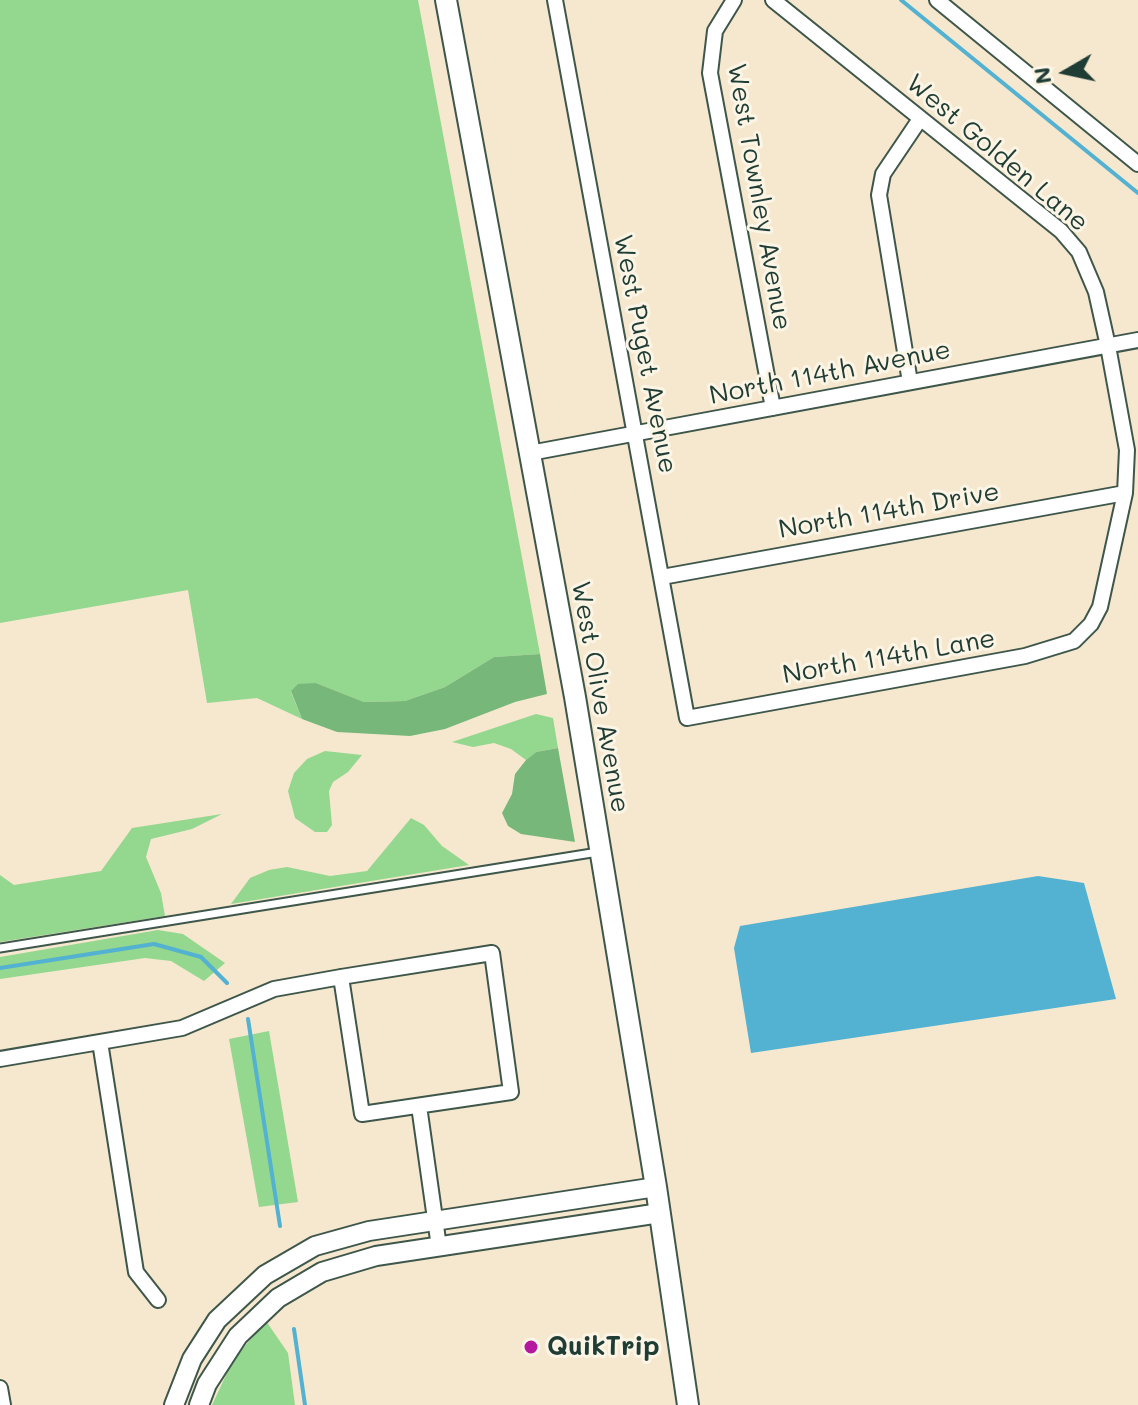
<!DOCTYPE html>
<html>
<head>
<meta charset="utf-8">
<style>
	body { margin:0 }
	#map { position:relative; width:1138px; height:1405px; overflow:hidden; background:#f5e8ce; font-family:Mali,sans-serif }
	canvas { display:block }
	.north { position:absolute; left:1026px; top:32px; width:80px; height:80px; -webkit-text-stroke:6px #fcf5e5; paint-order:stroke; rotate:261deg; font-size:22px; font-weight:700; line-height:32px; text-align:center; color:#1f3d34 }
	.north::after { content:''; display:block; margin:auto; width:28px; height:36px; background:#1f3d34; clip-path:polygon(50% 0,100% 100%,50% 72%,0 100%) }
</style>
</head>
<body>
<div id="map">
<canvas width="1138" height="1405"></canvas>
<div class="north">N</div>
</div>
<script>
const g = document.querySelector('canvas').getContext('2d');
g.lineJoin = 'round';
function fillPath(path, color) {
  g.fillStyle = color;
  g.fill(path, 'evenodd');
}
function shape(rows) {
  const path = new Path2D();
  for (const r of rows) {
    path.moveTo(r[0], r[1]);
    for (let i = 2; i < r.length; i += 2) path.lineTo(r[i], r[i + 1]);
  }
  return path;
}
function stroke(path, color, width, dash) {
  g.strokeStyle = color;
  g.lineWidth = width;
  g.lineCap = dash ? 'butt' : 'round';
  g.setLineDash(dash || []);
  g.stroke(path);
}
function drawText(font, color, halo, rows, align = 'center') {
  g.font = font + ' Mali,sans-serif';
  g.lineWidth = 6;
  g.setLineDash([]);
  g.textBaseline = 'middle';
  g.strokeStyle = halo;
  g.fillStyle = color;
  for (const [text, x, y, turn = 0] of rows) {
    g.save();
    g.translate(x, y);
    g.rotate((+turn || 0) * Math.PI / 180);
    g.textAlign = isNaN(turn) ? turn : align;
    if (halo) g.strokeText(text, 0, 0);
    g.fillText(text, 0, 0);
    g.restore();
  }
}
const green = shape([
	[0,0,418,0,540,654,494,657,445,687,405,701,364,702,316,683,291,692,302,719,257,698,207,703,188,590,0,623],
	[536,714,553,718,558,748,536,752,526,760,511,749,494,743,473,747,452,742],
	[325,751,362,755,348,772,333,782,329,791,332,825,327,832,315,832,295,818,288,791,294,773,307,759],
	[222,814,192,829,151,839,146,857,161,893,165,916,0,942,0,875,14,885,101,871,132,828],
	[411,818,424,825,442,846,469,865,231,904,250,878,269,870,287,867,330,876,367,871],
	[158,930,183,934,225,963,204,981,171,961,145,958,0,979,0,957],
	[269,1031,298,1202,259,1207,229,1039],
	[266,1321,288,1353,295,1405,212,1405,233,1360]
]);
const forest = shape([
	[540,654,547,694,515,702,445,729,410,736,337,732,302,719,291,691,298,684,316,683,364,702,405,701,445,687,494,657],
	[558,748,575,842,521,834,508,826,502,813,512,794,515,774,526,760,536,752]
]);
const water = shape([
	[1038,876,1084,883,1116,999,751,1053,734,948,740,926]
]);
const stream = shape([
	[901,0,1138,193],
	[0,968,154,944,201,957,227,983],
	[248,1019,280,1226],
	[294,1329,305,1405]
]);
const service = shape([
	[0,948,598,852]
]);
const minor = shape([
	[555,0,687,718,1025,656,1074,641,1091,624,1100,607,1125,493,1127,450,1108,346,1096,292,1079,252,1061,231,773,0],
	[734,0,715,31,710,73,773,408],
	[937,0,1138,164],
	[910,382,879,195,883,174,920,119],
	[530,453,1138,340],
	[662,577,1125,493],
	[100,1042,136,1272,158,1300],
	[0,1059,182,1028,274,989,341,977,492,953,511,1092,362,1114,341,977],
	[419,1106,439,1247],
	[0,1388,3,1405]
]);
const tertiary = shape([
	[174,1405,192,1359,217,1320,265,1275,315,1246,369,1231,656,1187],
	[199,1405,207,1384,238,1336,278,1298,322,1272,376,1256,660,1213]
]);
const secondary = shape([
	[446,0,575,697,656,1187,688,1405]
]);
const markers = [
	[531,1347,8,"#b5179e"]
];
const streetNames = [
	["West Golden Lane",997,153,40],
	["West Townley Avenue",759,197,80],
	["West Puget Avenue",645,354,79],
	["North 114th Avenue",830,373,-11],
	["North 114th Drive",889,511,-10],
	["North 114th Lane",889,657,-10],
	["West Olive Avenue",600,697,80]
];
const poiNames = [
	["QuikTrip",547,1347]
];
fillPath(green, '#94d78f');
fillPath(forest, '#77b87a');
fillPath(water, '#53b1d1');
stroke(stream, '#53b1d1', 4);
stroke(service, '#3f574b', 11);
stroke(minor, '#3f574b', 18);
stroke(tertiary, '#3f574b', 22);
stroke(secondary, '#3f574b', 24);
stroke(service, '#fff', 7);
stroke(minor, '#fff', 14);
stroke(tertiary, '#fff', 18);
stroke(secondary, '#fff', 20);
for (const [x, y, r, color] of markers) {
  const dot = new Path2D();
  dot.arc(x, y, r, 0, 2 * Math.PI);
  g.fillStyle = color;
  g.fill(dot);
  stroke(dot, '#fcf5e5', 3);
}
drawText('26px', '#1f3d34', '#fcf5e5', streetNames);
drawText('bold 26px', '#1f3d34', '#fcf5e5', poiNames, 'left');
</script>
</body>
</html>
